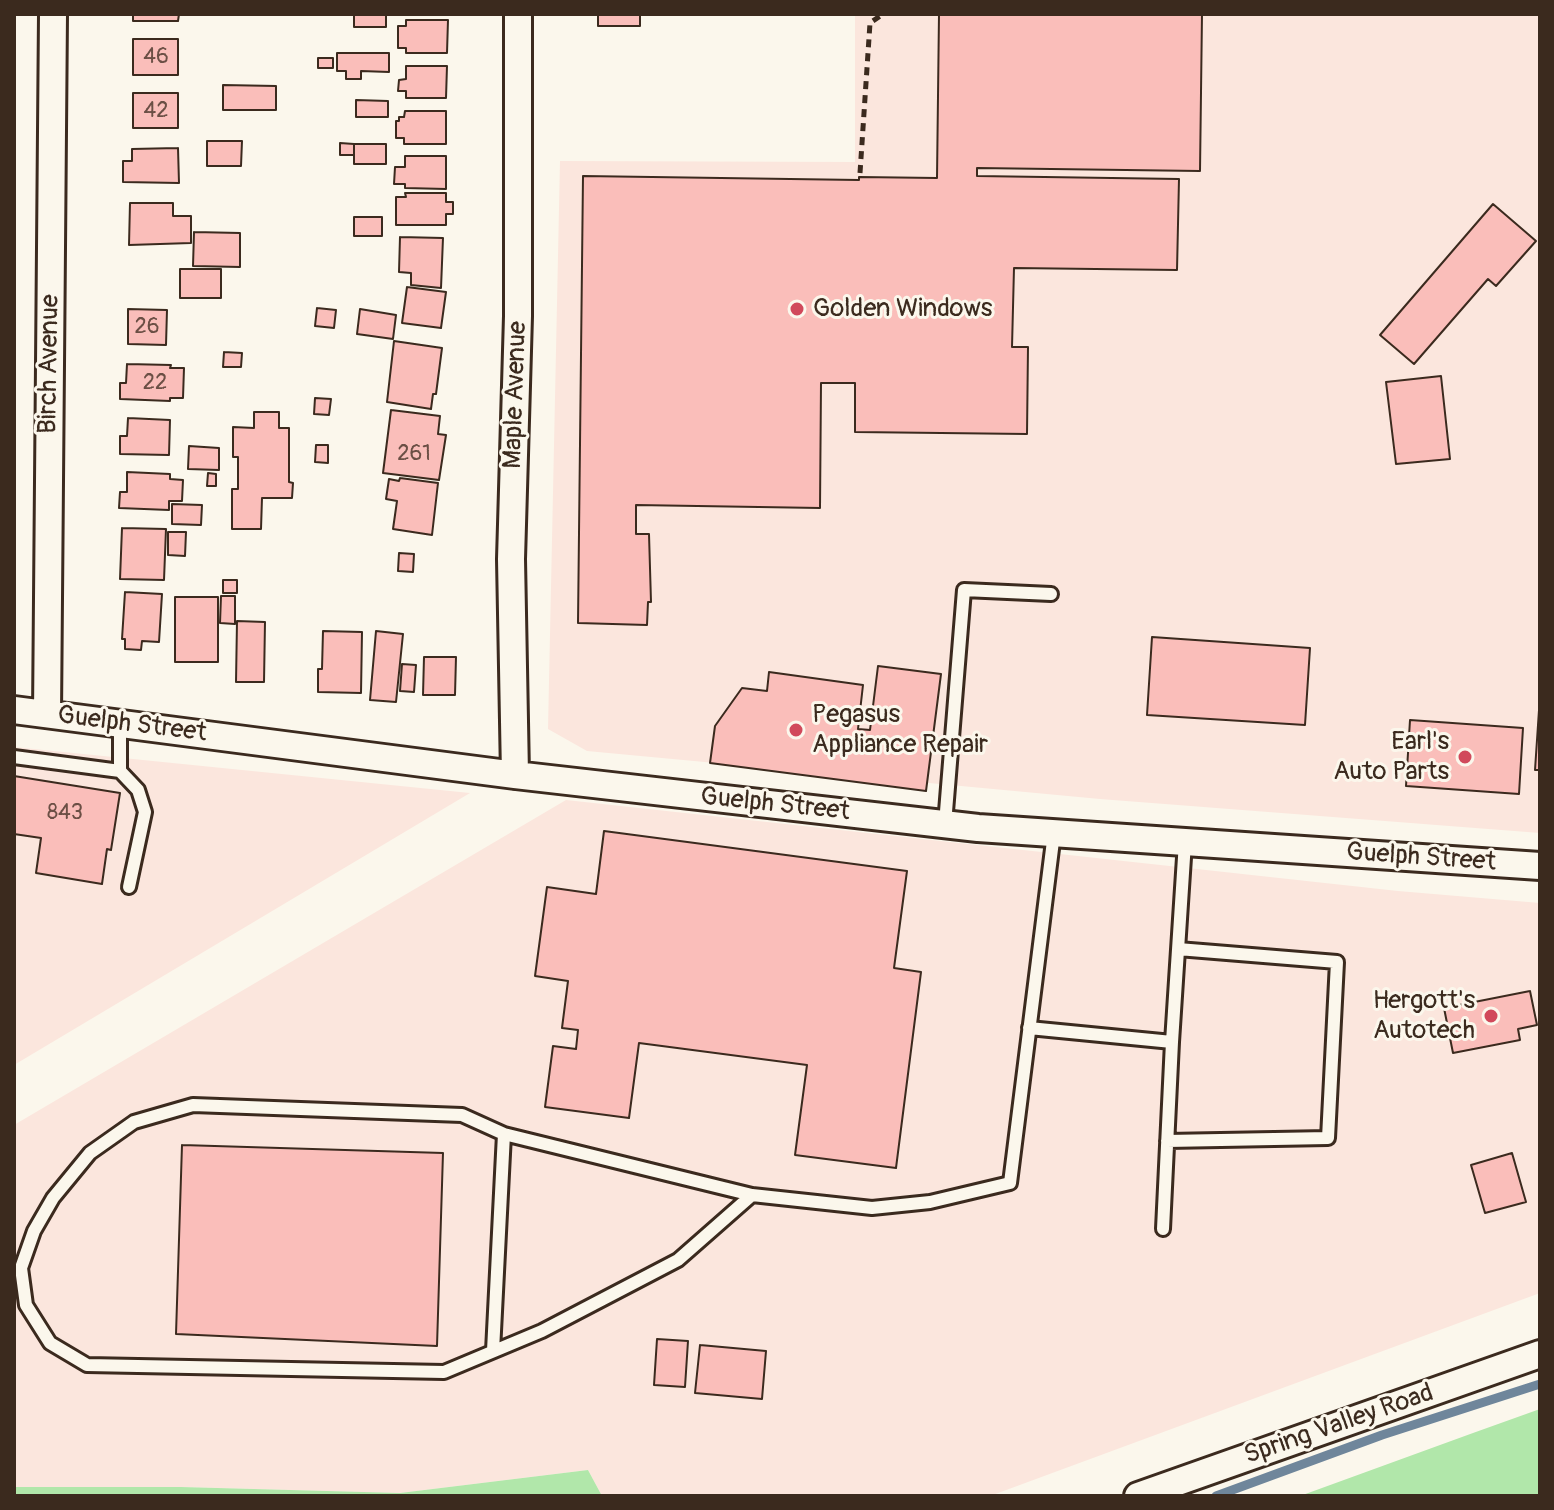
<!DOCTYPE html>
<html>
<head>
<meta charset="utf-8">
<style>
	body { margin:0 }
	#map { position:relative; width:1554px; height:1510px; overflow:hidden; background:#fbf7ec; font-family:Pangolin,sans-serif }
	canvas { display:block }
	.frame { position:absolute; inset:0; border:16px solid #3b2a1e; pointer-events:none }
</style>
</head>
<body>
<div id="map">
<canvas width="1554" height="1510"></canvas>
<div class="frame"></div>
</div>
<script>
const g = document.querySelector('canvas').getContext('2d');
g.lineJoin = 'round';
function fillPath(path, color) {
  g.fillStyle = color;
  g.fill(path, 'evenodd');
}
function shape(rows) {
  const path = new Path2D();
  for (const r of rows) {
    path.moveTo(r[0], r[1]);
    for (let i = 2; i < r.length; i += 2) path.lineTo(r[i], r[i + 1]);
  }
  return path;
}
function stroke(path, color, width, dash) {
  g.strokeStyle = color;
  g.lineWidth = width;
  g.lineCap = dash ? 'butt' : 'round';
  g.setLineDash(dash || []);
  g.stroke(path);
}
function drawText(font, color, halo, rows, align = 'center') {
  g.font = font + ' Pangolin,sans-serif';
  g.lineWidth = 6;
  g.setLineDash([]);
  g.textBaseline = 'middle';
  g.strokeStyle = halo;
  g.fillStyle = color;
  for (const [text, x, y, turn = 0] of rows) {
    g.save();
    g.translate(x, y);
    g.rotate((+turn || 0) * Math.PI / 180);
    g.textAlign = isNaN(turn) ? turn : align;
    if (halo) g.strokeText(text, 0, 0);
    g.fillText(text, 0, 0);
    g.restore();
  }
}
const built = shape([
	[855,14,1540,14,1540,833,1100,799,587,751,548,729,560,161,855,162],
	[14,747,470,793,14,1065],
	[566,800,1398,891,1540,903,1540,1293,990,1496,602,1496,588,1470,400,1493,181,1487,14,1487,14,1125]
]);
const green = shape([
	[1540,1409,1540,1496,1300,1496,1473,1433],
	[588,1470,602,1496,14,1496,14,1487,181,1487,400,1493]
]);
const stream = shape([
	[1216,1496,1382,1435,1540,1384]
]);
const building = shape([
	[133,14,179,14,178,21,133,21,133,14],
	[354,14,386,14,386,27,354,27,354,14],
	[598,14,652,14,640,14,640,26,598,26,598,14],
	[939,14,1202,14,1200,171,977,168,977,176,1179,179,1177,270,1014,268,1012,347,1028,347,1027,434,855,432,855,383,821,383,820,508,636,505,636,534,649,534,651,602,648,602,647,625,578,623,583,176,859,180,859,177,937,178,939,14],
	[406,20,448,20,447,53,406,53,406,48,398,48,398,26,406,26,406,20],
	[133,39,178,39,178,75,133,75,133,39],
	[337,53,389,53,389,72,361,71,361,79,346,79,346,71,337,71,337,53],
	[318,58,333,58,333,68,318,68,318,58],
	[406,66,447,66,446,98,406,98,406,91,398,91,399,80,406,79,406,66],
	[223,85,276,86,276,110,223,110,223,85],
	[133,93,178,93,178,128,133,128,133,93],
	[356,100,388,101,388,117,356,117,356,100],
	[405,111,446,111,446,144,404,144,404,138,396,138,396,121,399,121,399,117,404,117,405,111],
	[207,141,242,141,241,166,207,166,207,141],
	[340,143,354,144,354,155,340,155,340,143],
	[354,144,386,144,386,164,354,164,354,144],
	[178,148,179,183,123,182,123,161,132,161,132,149,178,148],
	[405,156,446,156,446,189,405,188,405,184,394,184,395,167,405,167,405,156],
	[405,193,446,193,446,202,453,202,453,214,446,214,446,225,396,225,396,197,406,197,405,193],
	[130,203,173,203,173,216,191,216,191,243,129,245,130,203],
	[1493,204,1536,241,1496,286,1488,279,1414,364,1380,335,1493,204],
	[354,217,382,217,382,236,354,236,354,217],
	[194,232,240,233,240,267,193,266,194,232],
	[400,237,443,238,441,288,411,285,411,273,399,272,400,237],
	[180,269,221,269,221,298,180,298,180,269],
	[407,287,446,292,441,328,402,323,407,287],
	[317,308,336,310,334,328,315,326,317,308],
	[128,309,167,310,166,345,128,344,128,309],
	[360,309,396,315,393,339,357,334,360,309],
	[394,341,442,348,436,394,433,394,431,409,387,402,394,341],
	[224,352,242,353,241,367,223,367,224,352],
	[127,364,171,365,170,368,184,368,183,398,170,398,170,401,120,399,120,383,126,383,127,364],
	[1441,376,1450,459,1396,464,1386,382,1441,376],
	[315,398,331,399,329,415,314,414,315,398],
	[391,410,440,416,438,434,446,435,439,480,383,473,391,410],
	[254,412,279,412,279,428,289,428,289,482,293,483,292,498,262,498,261,529,232,529,232,489,238,489,238,457,233,457,233,427,254,428,254,412],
	[128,418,170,420,169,455,120,454,120,436,127,436,128,418],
	[316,445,328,445,328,463,315,462,316,445],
	[189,446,219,448,219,470,188,469,189,446],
	[127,472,170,474,170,479,183,480,182,501,169,501,169,510,119,508,120,492,127,492,127,472],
	[208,473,216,474,216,486,207,486,208,473],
	[400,478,438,483,432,535,393,529,397,501,386,499,389,479,399,481,400,478],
	[172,504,202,505,201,525,172,524,172,504],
	[122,528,166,529,164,580,120,579,122,528],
	[168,532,186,532,185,556,168,555,168,532],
	[399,553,414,554,413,572,398,571,399,553],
	[223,580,237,580,237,593,223,593,223,580],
	[125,592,162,594,159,642,142,641,141,650,125,649,125,639,122,639,125,592],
	[221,596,235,596,235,624,220,623,221,596],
	[175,597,218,597,218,662,175,662,175,597],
	[237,621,265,622,264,682,236,682,237,621],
	[323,631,362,632,361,693,318,692,318,669,322,669,323,631],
	[376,631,403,634,396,702,370,700,376,631],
	[1152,637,1310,648,1305,725,1147,715,1152,637],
	[424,657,456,657,455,695,423,695,424,657],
	[402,664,416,665,414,692,400,691,402,664],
	[878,666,941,674,926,791,710,763,715,726,742,688,767,691,769,672,863,685,858,729,870,730,878,666],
	[1539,710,1540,710,1540,770,1535,770,1539,710],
	[1410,720,1523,728,1519,794,1406,786,1410,720],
	[14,776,120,793,111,850,107,849,102,884,36,873,41,838,14,834,14,776],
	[604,831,907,871,894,968,921,972,896,1168,795,1155,807,1065,639,1043,629,1118,545,1107,553,1046,576,1049,578,1030,562,1028,568,981,535,976,547,887,596,894,604,831],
	[1530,991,1537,1025,1518,1029,1520,1040,1453,1053,1444,1008,1530,991],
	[182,1145,443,1153,437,1346,176,1334,182,1145],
	[1512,1153,1526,1202,1485,1213,1471,1165,1512,1153],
	[657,1339,688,1341,685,1387,654,1385,657,1339],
	[700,1345,766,1351,762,1399,695,1393,700,1345]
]);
const path = shape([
	[860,173,870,23,883,14]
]);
const service = shape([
	[14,757,120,771,120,724],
	[120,771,138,790,145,812,129,887],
	[945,824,964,590,1051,594],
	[1029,1028,1172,1042,1185,842],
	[1167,1141,1328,1138,1337,962,1178,949],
	[752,1195,678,1260,542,1331,444,1372,87,1365,50,1343,26,1305,21,1268,34,1231,53,1198,90,1153,134,1122,193,1105,462,1115,504,1134,752,1195,872,1208,930,1202,1010,1183,1054,833],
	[1163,1229,1172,1042],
	[493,1351,504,1134]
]);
const minor = shape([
	[14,710,515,775,978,828,1540,866],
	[47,714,53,14],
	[515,775,511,559,518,316,518,14],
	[1138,1496,1540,1354]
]);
const markers = [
	[797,309,8,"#d1495b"],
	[796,730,8,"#d1495b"],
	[1465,757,8,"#d1495b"],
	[1491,1016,8,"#d1495b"]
];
const numberNames = [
	["46",156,57],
	["42",156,111],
	["26",147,327],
	["22",155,383],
	["261",414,454],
	["843",65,813]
];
const poiNames = [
	["Golden Windows",813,309],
	["Pegasus",812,715],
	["Appliance Repair",812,745],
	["Earl's",1449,742,"right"],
	["Auto Parts",1449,772,"right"],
	["Hergott's",1475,1001,"right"],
	["Autotech",1475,1031,"right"]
];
const streetNames = [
	["Birch Avenue",50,364,-89],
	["Maple Avenue",516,395,-88],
	["Guelph Street",132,725,7],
	["Guelph Street",775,805,6],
	["Guelph Street",1421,858,4],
	["Spring Valley Road",1339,1425,-19]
];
fillPath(built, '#fbe6dd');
fillPath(green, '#b1e7aa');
stroke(stream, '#6f869b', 9);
fillPath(building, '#fabeba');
stroke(building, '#3b2a1e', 2);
stroke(service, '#3b2a1e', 18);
stroke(minor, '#3b2a1e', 32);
stroke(path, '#3b2a1e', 5, [8, 6]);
stroke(service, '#fbf7ec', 12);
stroke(minor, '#fbf7ec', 26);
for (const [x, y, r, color] of markers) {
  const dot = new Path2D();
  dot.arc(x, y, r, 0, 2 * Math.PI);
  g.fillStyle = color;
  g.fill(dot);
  stroke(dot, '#fbf7ec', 3);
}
drawText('22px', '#6b4f45', null, numberNames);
drawText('26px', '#3b2a1e', '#fbf7ec', poiNames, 'left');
drawText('26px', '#3b2a1e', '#fbf7ec', streetNames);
</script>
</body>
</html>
